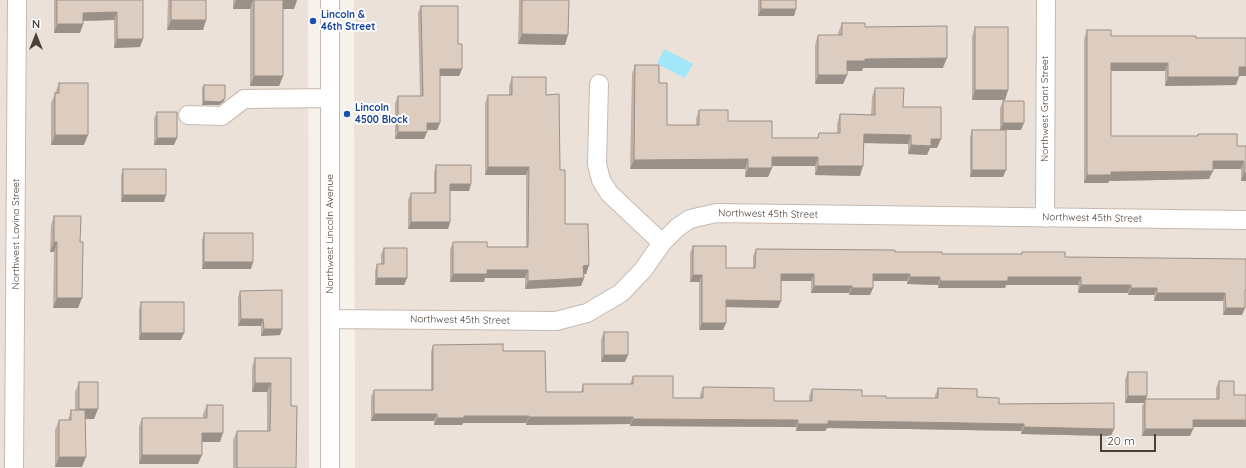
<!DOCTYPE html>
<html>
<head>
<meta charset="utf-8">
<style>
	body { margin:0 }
	#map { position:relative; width:1246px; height:468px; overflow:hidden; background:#f7f1eb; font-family:Quicksand,sans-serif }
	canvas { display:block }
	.north { position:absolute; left:16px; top:16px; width:40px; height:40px; -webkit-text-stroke:3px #fff; paint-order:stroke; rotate:0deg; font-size:11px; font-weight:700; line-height:16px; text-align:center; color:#4c4037 }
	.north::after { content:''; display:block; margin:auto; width:14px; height:18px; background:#4c4037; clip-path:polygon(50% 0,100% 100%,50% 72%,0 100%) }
	.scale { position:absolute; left:1100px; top:434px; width:56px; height:18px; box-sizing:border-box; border:2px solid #4c4037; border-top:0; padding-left:5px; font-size:12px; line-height:14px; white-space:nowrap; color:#4c4037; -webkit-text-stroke:3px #fff; paint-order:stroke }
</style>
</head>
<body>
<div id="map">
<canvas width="1246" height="468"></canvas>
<div class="north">N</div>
<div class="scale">20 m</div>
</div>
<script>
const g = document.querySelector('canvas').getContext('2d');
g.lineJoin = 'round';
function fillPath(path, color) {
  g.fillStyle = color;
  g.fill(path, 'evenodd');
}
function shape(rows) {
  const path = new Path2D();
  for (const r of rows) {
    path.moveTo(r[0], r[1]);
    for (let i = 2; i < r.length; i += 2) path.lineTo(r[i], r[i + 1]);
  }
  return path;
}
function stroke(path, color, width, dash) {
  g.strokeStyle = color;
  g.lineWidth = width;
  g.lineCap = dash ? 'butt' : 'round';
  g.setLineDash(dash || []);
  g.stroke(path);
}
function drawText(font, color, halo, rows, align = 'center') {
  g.font = font + ' Quicksand,sans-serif';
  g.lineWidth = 4;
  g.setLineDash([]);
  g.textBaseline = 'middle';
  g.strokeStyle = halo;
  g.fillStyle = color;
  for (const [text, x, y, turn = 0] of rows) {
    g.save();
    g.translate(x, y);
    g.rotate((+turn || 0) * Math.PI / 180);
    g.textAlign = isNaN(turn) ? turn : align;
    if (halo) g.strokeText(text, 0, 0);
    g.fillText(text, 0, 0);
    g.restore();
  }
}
const residential = shape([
	[0,0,308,0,309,468,0,468],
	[354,0,1246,0,1246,468,355,468]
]);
const water = shape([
	[664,49,693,64,685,78,657,64]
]);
const minor = shape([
	[599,84,597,164,601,180,609,193,662,243],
	[188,115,222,116,244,99,330,98],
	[1045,218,1046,0],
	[330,319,556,321,587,313,621,293,643,270,662,243,678,227,690,219,716,213,1246,220],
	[14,468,17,0],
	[330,468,330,0]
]);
const wall = shape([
	[54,0,143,0,140,47,114,48,114,20,83,21,83,24,80,33,54,33],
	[168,0,206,0,206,20,203,30,167,30],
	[233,0,297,0,294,9,283,9,283,76,279,86,250,86,250,9,233,9],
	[519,0,569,0,565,45,518,44],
	[758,0,796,0,794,16,758,16],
	[421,6,458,44,462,69,459,76,440,76,440,123,437,130,427,130,427,132,424,139,395,139,395,103,398,96,420,96,418,13],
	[842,23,865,27,943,68,863,68,862,71,847,71,847,75,843,84,815,84,815,45,818,35,838,35,838,33],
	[975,27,1008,90,1005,100,972,100,972,37],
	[1087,30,1111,36,1196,38,1246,76,1239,76,1236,85,1165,86,1165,71,1111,71,1111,136,1197,136,1198,134,1237,146,1246,146,1246,181,1241,181,1241,169,1213,169,1209,179,1109,181,1108,183,1084,183,1084,39],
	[635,65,659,83,667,125,696,125,696,119,699,110,772,138,817,138,819,133,837,133,837,124,840,114,871,115,872,97,875,88,903,107,937,148,930,148,927,155,908,154,908,144,864,143,860,176,815,175,815,166,772,166,768,177,745,177,745,169,630,169,632,74],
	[512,77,546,95,560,170,565,224,589,265,586,274,584,274,584,278,581,286,525,289,525,278,485,278,484,282,450,282,450,250,453,242,487,247,526,247,526,175,485,175,485,103,488,95,509,95,509,86],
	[59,83,84,145,51,145,51,103],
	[204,85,224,101,219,105,202,105,202,88],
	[1003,101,1021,130,1000,130,1000,108],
	[157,112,174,145,154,145,154,118],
	[972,130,1003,177,970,177,970,137],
	[436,165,471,184,469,191,450,191,450,222,448,229,408,229,408,200,411,193,434,193,434,172],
	[123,169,164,202,121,202,121,176],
	[54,216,80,242,78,308,53,308,54,252,50,252,51,226],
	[204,233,251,269,202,269,202,240],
	[693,246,726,268,753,268,753,256,756,249,895,252,942,254,1021,254,1022,252,1065,257,1246,298,1245,298,1242,315,1223,315,1223,301,1154,301,1154,295,1128,295,1128,293,1078,293,1078,285,1006,285,1005,288,938,288,938,285,907,284,907,281,873,281,873,288,870,295,849,295,849,293,811,293,811,281,781,281,781,301,778,308,726,307,726,323,723,330,699,330,699,282,690,282,690,253],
	[384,248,407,278,404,285,375,285,375,271,377,264,381,264,381,254],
	[240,291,282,329,280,335,261,336,261,326,238,326,238,298],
	[141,302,181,340,139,340,139,309],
	[604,332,625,362,601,362,601,339],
	[433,345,503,351,546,392,581,392,583,384,630,384,633,376,673,398,700,398,700,395,703,387,774,401,809,401,809,396,812,389,862,396,886,398,935,398,935,395,938,388,977,397,1111,436,1021,434,1021,431,908,429,827,428,825,431,796,431,796,427,630,426,630,424,526,425,526,423,463,423,462,425,434,425,434,421,371,421,371,397,374,390,431,390,431,352],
	[255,358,291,406,297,406,296,468,233,468,233,440,237,431,267,431,267,392,252,392,252,367],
	[1128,372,1147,396,1146,399,1216,399,1216,388,1219,381,1234,395,1246,427,1193,427,1193,429,1190,436,1142,436,1142,406,1144,403,1125,403,1125,379],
	[79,382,94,419,85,419,82,467,55,467,55,430,59,420,68,420,71,410,75,410,75,392],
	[207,405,220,442,202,442,198,464,139,464,139,427,142,418,203,418,203,414]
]);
const shadedWall = shape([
	[236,0,253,0,250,9,233,9],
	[282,0,297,0,294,9,279,9],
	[761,9,796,9,794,16,758,16],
	[117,12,114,20,80,21,83,13],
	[171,20,206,20,203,30,167,30],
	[57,24,83,24,80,33,54,33],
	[522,34,568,35,565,45,518,44],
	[117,39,143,39,140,47,114,48],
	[947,58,943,68,863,68,862,71,843,71,847,61,865,59],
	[1111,63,1168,63,1165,71,1108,71],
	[1239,67,1246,67,1246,76,1236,76],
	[440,69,462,69,459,76,437,76],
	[818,75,847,75,843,84,815,84],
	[254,76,283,76,279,86,250,86],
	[1168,77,1239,77,1236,85,1165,86],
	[975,90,1008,90,1005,100,972,100],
	[225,98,224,101,219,105,202,105,204,101],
	[427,123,440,123,437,130,424,130],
	[1003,123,1024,123,1021,130,1000,130],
	[398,132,427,132,424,139,395,139],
	[864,134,911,135,908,144,860,143],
	[55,135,88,135,84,145,51,145],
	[157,138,177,138,174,145,154,145],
	[931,139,941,139,937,148,930,148,927,155,908,154,911,145],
	[772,157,818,157,815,166,768,166],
	[748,159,745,169,630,169,634,160],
	[1213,161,1244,161,1241,169,1209,169],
	[818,166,863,166,860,176,815,175],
	[488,167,529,167,526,175,485,175],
	[748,168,772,168,768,177,745,177],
	[972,170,1006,170,1003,177,970,177],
	[1213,171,1209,179,1109,181,1108,183,1084,183,1087,175,1111,172],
	[1244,173,1246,173,1246,181,1241,181],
	[450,184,471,184,469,191,448,191],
	[123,195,166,195,164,202,121,202],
	[411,222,450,222,448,229,408,229],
	[54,242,57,242,54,252,50,252],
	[204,262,253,262,251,269,202,269],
	[589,265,586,274,580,274,583,266],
	[487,270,528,270,525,278,485,278,484,282,450,282,453,274],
	[781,274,814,274,811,281,779,281],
	[873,274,910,274,907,281,870,281],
	[693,275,702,275,699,282,690,282],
	[910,277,940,277,938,285,907,284],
	[1008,277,1081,277,1078,285,1006,285,1005,288,938,288,940,281],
	[377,278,407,278,404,285,375,285],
	[584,278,581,286,525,289,528,281],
	[1081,285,1131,285,1128,293,1078,293],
	[814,286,852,286,849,293,811,293],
	[852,288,873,288,870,295,849,295],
	[1131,288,1157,288,1154,295,1128,295],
	[1157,293,1225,293,1223,301,1154,301],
	[57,298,82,298,78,308,53,308],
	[726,300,781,301,778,308,723,307],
	[1226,308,1245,308,1242,315,1223,315],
	[241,319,263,319,261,326,238,326],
	[702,323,726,323,723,330,699,330],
	[264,329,282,329,280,335,261,336],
	[141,333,184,333,181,340,139,340],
	[604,355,628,355,625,362,601,362],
	[255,383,271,383,267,392,252,392],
	[1128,396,1147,396,1144,403,1125,403],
	[79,409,98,409,94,419,75,419],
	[374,414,437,414,434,421,371,421],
	[464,416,529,416,526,423,463,423,462,425,434,425,437,418],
	[529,417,633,417,630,424,526,425],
	[633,419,798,420,796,427,630,426],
	[1193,420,1246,420,1246,427,1190,427],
	[828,421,911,422,1024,424,1021,431,908,429,827,428,825,431,796,431,798,424],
	[1024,427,1114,429,1111,436,1021,434],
	[1145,429,1193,429,1190,436,1142,436],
	[202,433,223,433,220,442,198,442],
	[142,455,202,455,198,464,139,464],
	[59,457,86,457,82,467,55,467]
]);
const building = shape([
	[57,0,143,0,143,39,117,39,117,12,83,13,83,24,57,24,57,0],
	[171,0,206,0,206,20,171,20,171,0],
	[254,0,283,0,283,76,254,76,254,0],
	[522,0,569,0,568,35,522,34,522,0],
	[761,0,796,0,796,9,761,9,761,0],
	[421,6,458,6,458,44,462,44,462,69,440,69,440,123,427,123,427,132,398,132,398,96,423,96,421,6],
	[842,23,865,23,865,27,947,26,947,58,865,59,865,61,847,61,847,75,818,75,818,35,842,35,842,23],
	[975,27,1008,27,1008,90,975,90,975,27],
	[1087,30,1111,30,1111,36,1196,36,1196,38,1246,38,1246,67,1239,67,1239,77,1168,77,1168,63,1111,63,1111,136,1198,136,1198,134,1237,134,1237,146,1246,146,1246,173,1244,173,1244,161,1213,161,1213,171,1111,172,1111,175,1087,175,1087,30],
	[635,65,659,65,659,83,667,83,667,125,699,125,699,110,728,110,728,121,772,121,772,138,818,138,819,133,840,133,840,114,875,115,875,88,904,88,903,107,941,107,941,139,931,139,931,146,911,145,911,135,864,134,863,166,818,166,818,157,772,157,772,168,748,168,748,159,634,160,635,65],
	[512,77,546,77,546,95,559,94,560,170,565,170,565,224,588,224,589,265,583,266,584,278,528,281,528,270,487,270,487,274,453,274,453,242,487,242,487,247,528,247,529,167,488,167,488,95,512,95,512,77],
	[59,83,88,83,88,135,55,135,55,93,59,93,59,83],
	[204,85,225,85,225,98,220,102,204,101,204,85],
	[1003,101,1024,101,1024,123,1003,123,1003,101],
	[157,112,177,112,177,138,157,138,157,112],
	[972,130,1006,130,1006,170,972,170,972,130],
	[436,165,471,165,471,184,450,184,450,222,411,222,411,193,436,193,436,165],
	[123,169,166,169,166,195,123,195,123,169],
	[54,216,81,216,80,242,83,242,82,298,57,298,57,242,54,242,54,216],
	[204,233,253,233,253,262,204,262,204,233],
	[693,246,726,246,726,268,755,268,756,249,895,250,895,252,942,252,942,254,1022,254,1022,252,1065,252,1065,257,1246,259,1246,290,1245,290,1245,308,1226,308,1225,293,1157,293,1157,288,1131,288,1131,285,1081,285,1081,277,1008,277,1008,281,940,281,940,277,910,277,910,274,873,274,873,288,852,288,852,286,814,286,814,274,781,274,781,301,726,300,726,323,702,323,702,275,693,275,693,246],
	[384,248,407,248,407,278,377,278,377,264,384,264,384,248],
	[282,290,282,329,264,329,263,319,241,319,240,291,282,290],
	[141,302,184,302,184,333,141,333,141,302],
	[604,332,628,332,628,355,604,355,604,332],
	[503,344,503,351,545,351,546,392,583,392,583,384,633,384,633,376,673,376,673,398,703,398,703,387,774,388,774,401,812,401,812,389,862,390,862,396,886,396,886,398,938,398,938,388,977,389,977,397,999,398,999,404,1114,403,1114,429,1024,427,1024,424,911,422,828,421,828,424,798,424,798,420,633,419,633,417,529,417,529,416,464,416,464,418,437,418,437,414,374,414,374,390,433,390,433,345,503,344],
	[255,358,291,358,291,406,297,406,296,468,237,468,237,431,270,431,271,383,255,383,255,358],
	[1128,372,1147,372,1147,396,1128,396,1128,372],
	[1219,381,1234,381,1234,395,1246,395,1246,420,1193,420,1193,429,1145,429,1145,399,1219,399,1219,381],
	[79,382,98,382,98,409,79,409,79,382],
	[207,405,223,405,223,433,202,433,202,455,142,455,142,418,207,418,207,405],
	[71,410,85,410,86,457,59,457,59,420,71,420,71,410]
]);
const markers = [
	[313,21,4,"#1a4fb4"],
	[347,114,4,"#1a4fb4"]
];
const transitNames = [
	["Lincoln &",321,15],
	["46th Street",321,27],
	["Lincoln",355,108],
	["4500 Block",355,120]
];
const streetNames = [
	["Northwest Grant Street",1045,109,-90],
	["Northwest 45th Street",768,214,1],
	["Northwest 45th Street",1092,218,1],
	["Northwest Lavina Street",16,234,-90],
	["Northwest Lincoln Avenue",330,234,-90],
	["Northwest 45th Street",460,320,1]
];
fillPath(residential, '#ebe1d8');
fillPath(water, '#a1e7f9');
stroke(minor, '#c7b9af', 20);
stroke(minor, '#fff', 18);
fillPath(wall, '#beb0a6');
fillPath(shadedWall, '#9b9087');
fillPath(building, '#ddcdc1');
stroke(building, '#9b9087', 1);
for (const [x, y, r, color] of markers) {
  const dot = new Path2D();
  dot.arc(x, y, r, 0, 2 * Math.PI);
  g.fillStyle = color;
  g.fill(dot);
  stroke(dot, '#fff', 1.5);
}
drawText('bold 10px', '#164399', '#fff', transitNames, 'left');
drawText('10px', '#4c4037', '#fff', streetNames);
</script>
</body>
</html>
